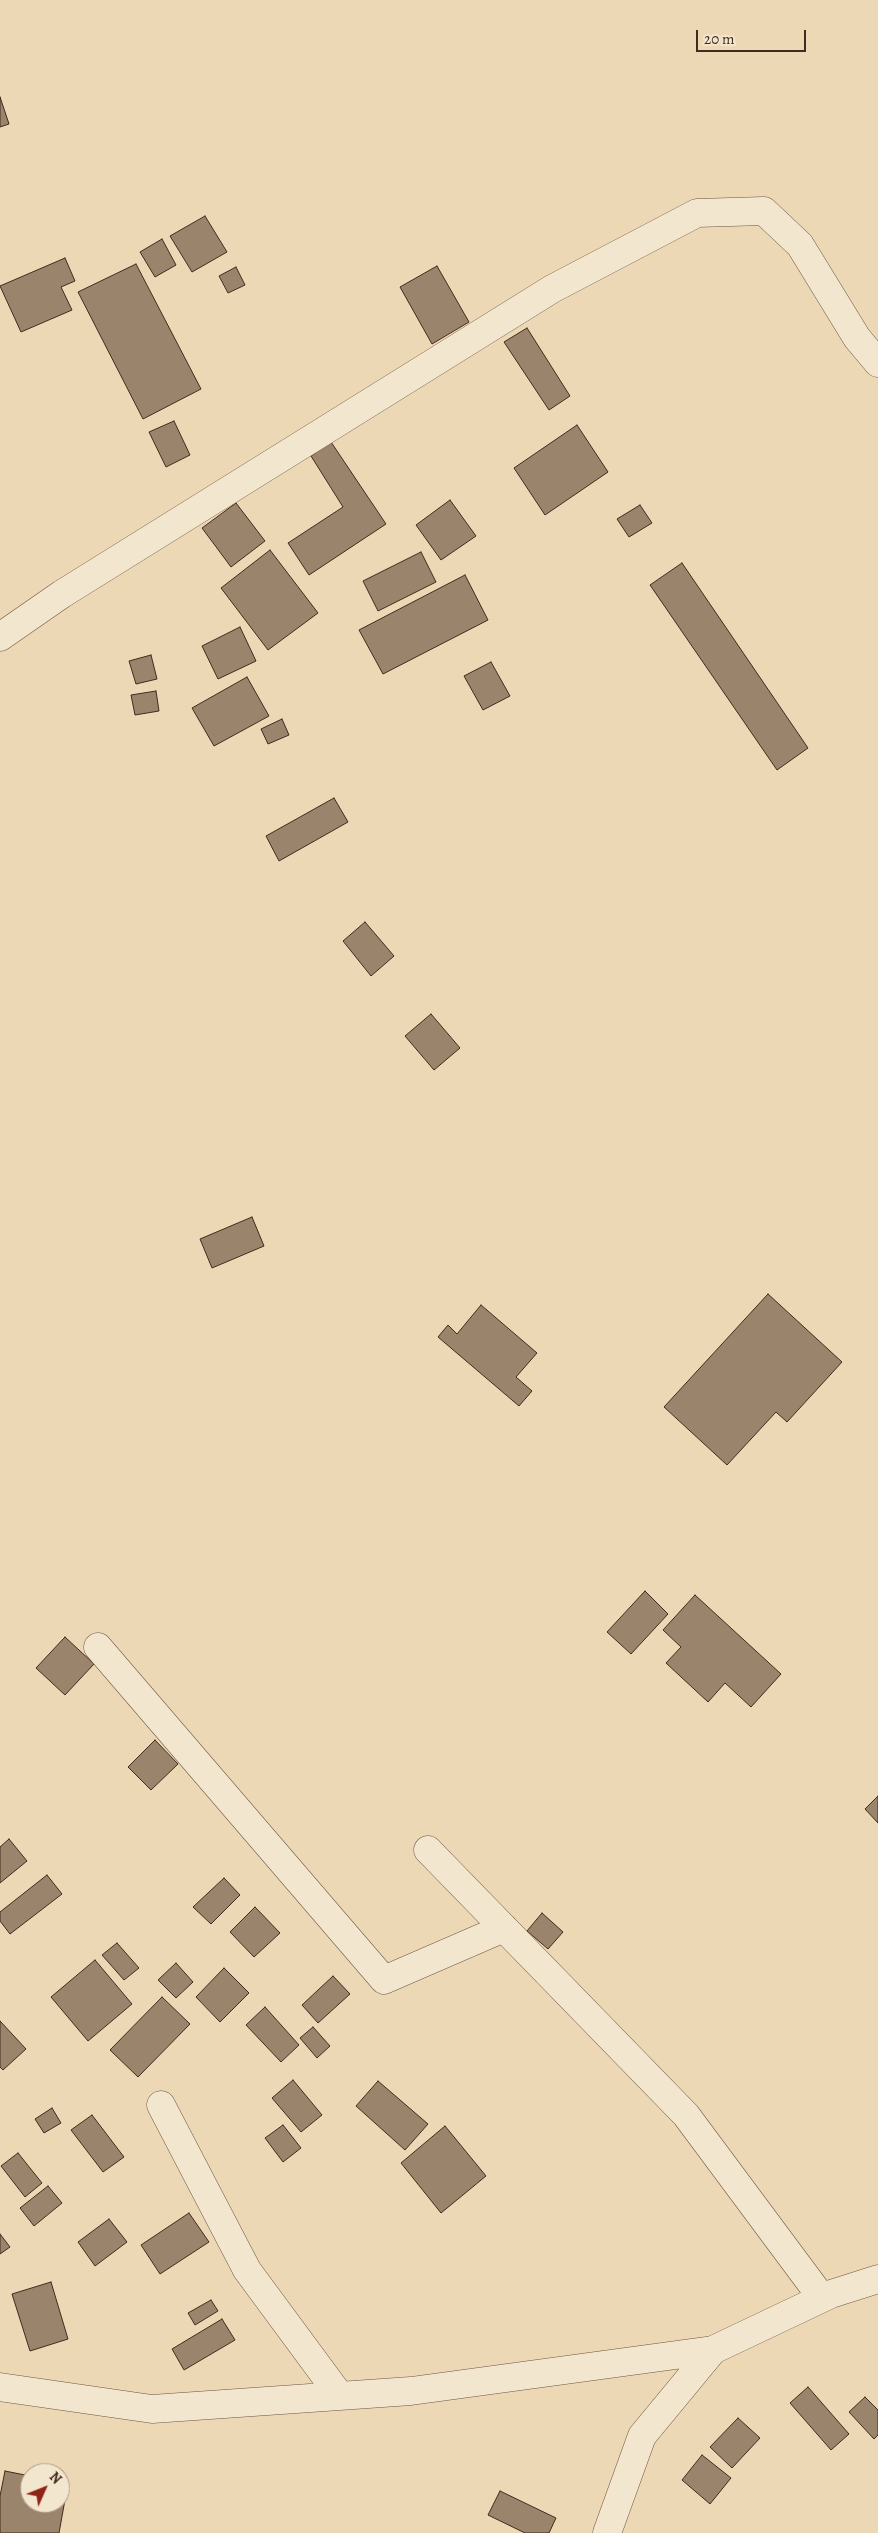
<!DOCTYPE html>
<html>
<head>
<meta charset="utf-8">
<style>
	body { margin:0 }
	#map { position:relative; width:878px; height:2533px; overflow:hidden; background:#ecd8b4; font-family:Alegreya,serif }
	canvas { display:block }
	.north { position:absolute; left:20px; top:2463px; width:50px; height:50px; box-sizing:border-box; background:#f3e6ce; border:1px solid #ad9b88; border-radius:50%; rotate:46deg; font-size:14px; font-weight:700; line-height:20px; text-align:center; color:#432a1e }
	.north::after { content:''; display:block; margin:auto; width:18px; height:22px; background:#8f2418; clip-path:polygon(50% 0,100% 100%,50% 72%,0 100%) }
	.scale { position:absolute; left:696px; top:30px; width:110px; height:22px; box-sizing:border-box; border:2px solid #432a1e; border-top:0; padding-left:6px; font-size:15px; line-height:18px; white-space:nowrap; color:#432a1e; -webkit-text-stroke:4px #f3e6ce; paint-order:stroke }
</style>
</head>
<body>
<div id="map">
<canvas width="878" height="2533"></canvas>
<div class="north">N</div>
<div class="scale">20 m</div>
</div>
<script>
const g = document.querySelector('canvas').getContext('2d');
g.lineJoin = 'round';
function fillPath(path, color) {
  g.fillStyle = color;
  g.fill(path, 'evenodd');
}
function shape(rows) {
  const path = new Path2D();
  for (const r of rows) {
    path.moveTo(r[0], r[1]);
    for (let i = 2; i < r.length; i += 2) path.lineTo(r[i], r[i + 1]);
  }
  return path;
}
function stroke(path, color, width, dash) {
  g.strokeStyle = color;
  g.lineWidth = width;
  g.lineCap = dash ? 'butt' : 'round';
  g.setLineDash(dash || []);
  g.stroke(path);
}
const building = shape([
	[0,97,9,124,0,127,0,97],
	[205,216,227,252,192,272,170,236,205,216],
	[162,239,176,265,155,277,140,252,162,239],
	[65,258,75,281,61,287,72,310,21,332,0,286,65,258],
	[136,264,201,389,143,419,78,292,136,264],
	[437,266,469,322,432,344,400,287,437,266],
	[236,267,245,285,228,293,219,276,236,267],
	[527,328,570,396,549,410,504,342,527,328],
	[174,421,190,455,166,467,149,432,174,421],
	[577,425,608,472,545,515,514,468,577,425],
	[331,442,386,524,309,575,288,543,343,507,311,456,331,442],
	[450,500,476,536,441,560,416,525,450,500],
	[236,503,265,541,231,567,202,528,236,503],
	[640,505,652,523,629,537,617,519,640,505],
	[270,550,318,613,268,650,221,588,270,550],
	[421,552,436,582,378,611,363,581,421,552],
	[682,563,808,748,777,770,650,585,682,563],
	[465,575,488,620,383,674,359,630,465,575],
	[240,627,256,661,218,679,202,646,240,627],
	[151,655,157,679,136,684,129,661,151,655],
	[491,662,510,696,483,710,464,676,491,662],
	[247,677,269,716,214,746,192,708,247,677],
	[156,691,159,711,135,715,131,695,156,691],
	[282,719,289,735,268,744,261,729,282,719],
	[334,798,348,822,279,861,266,836,334,798],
	[365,922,394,956,371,976,343,941,365,922],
	[431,1014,460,1048,434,1070,405,1036,431,1014],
	[252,1217,264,1246,212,1268,200,1239,252,1217],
	[768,1294,842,1362,787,1422,776,1412,727,1465,664,1407,768,1294],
	[481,1305,537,1353,516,1377,532,1391,519,1406,438,1337,448,1325,457,1334,481,1305],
	[645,1591,668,1614,631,1654,607,1632,645,1591],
	[695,1595,781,1674,751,1707,725,1683,708,1702,666,1663,681,1647,663,1630,695,1595],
	[65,1637,94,1664,65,1695,36,1668,65,1637],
	[155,1740,178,1764,151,1790,128,1767,155,1740],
	[878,1796,878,1823,865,1809,878,1796],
	[9,1839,27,1861,0,1883,0,1847,9,1839],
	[47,1875,62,1894,10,1934,0,1921,0,1912,47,1875],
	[224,1878,240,1895,211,1924,193,1907,224,1878],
	[255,1907,280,1933,254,1957,230,1932,255,1907],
	[542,1913,563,1932,548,1949,527,1931,542,1913],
	[117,1943,139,1968,124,1980,102,1955,117,1943],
	[95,1960,132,2004,88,2041,51,1997,95,1960],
	[176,1963,193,1982,176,1998,158,1980,176,1963],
	[224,1968,249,1993,220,2022,196,1997,224,1968],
	[333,1976,350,1994,318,2023,302,2005,333,1976],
	[162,1997,190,2024,138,2077,110,2050,162,1997],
	[265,2007,299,2045,281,2062,246,2025,265,2007],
	[0,2021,26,2049,3,2070,0,2067,0,2021],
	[313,2027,330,2046,317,2058,300,2038,313,2027],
	[293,2080,322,2115,301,2132,272,2098,293,2080],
	[378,2081,428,2124,405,2150,356,2106,378,2081],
	[52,2108,61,2123,44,2133,35,2119,52,2108],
	[92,2115,124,2157,103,2172,71,2130,92,2115],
	[283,2125,301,2148,283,2162,265,2138,283,2125],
	[445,2126,486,2176,441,2213,401,2163,445,2126],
	[18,2153,42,2183,25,2197,1,2166,18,2153],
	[48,2186,62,2203,34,2226,20,2208,48,2186],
	[189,2213,209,2242,160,2274,141,2245,189,2213],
	[109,2219,127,2242,95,2266,78,2242,109,2219],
	[0,2234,10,2247,0,2254,0,2234],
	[51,2282,68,2339,30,2351,12,2294,51,2282],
	[211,2300,218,2311,195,2325,188,2313,211,2300],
	[222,2319,235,2340,184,2370,172,2349,222,2319],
	[808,2387,849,2434,831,2450,790,2403,808,2387],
	[865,2397,878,2410,878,2435,874,2439,849,2412,865,2397],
	[738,2418,760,2438,732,2468,710,2447,738,2418],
	[702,2455,731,2478,710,2504,682,2480,702,2455],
	[5,2471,30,2476,30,2503,60,2503,60,2482,68,2483,59,2533,0,2533,0,2496,5,2471],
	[500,2491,556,2518,549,2533,525,2533,488,2515,500,2491]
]);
const street = shape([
	[0,637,62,594,552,289,697,213,764,211,800,245,857,338,878,363],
	[98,1647,384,1980,504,1928],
	[428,1850,686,2115,822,2298],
	[161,2105,247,2270,340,2396],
	[0,2387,152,2409,411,2391,713,2350,831,2294,878,2279],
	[607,2533,642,2436,713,2350]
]);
fillPath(building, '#9b846c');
stroke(building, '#432a1e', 1);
stroke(street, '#6d5644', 29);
stroke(street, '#f3e6ce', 28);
</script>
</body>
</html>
